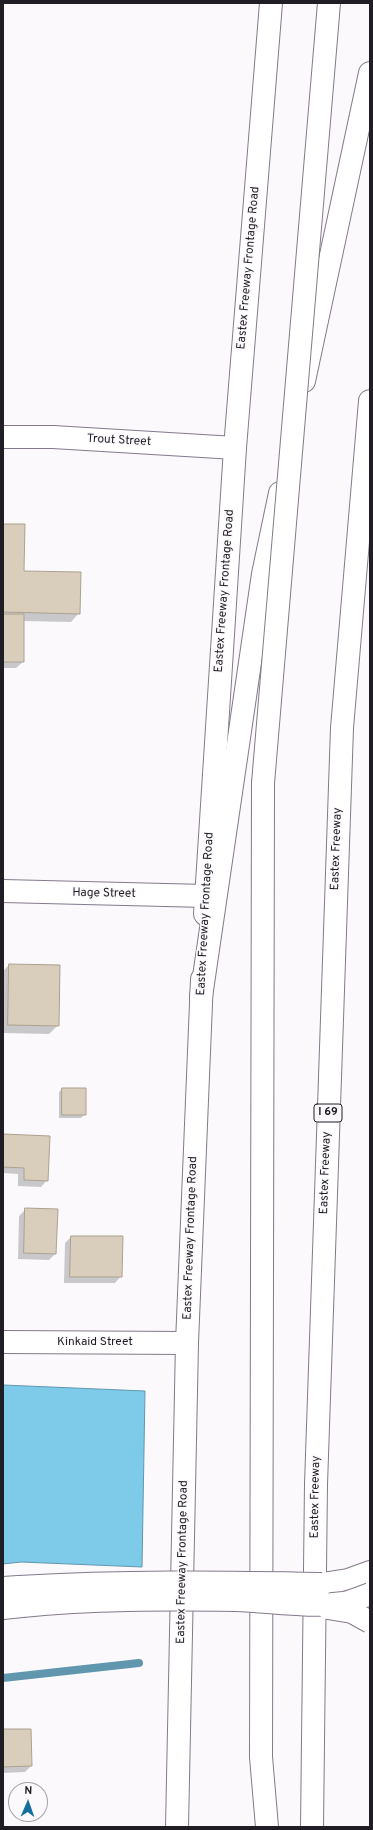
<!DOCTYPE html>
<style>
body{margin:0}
#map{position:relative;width:373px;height:1830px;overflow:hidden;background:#fbf9fc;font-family:Overpass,sans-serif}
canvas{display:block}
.frame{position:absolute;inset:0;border:4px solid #211d24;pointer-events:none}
.north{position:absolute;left:8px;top:1782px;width:40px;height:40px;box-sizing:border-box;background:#fbf9fc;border:1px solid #a4a1a6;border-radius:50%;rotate:2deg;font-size:11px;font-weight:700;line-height:16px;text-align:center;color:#211d24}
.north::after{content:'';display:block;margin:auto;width:14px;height:18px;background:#156f9e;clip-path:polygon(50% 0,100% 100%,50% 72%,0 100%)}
</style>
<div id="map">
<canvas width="373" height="1830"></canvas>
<div class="frame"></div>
<div class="north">N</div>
</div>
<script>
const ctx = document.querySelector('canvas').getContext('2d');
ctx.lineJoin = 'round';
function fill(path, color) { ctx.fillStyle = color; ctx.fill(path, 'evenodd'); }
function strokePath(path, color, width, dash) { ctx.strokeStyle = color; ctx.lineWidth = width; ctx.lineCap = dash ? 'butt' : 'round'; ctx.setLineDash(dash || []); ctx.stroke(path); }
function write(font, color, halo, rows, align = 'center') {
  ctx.font = font + ' Overpass,sans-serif'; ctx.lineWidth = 3; ctx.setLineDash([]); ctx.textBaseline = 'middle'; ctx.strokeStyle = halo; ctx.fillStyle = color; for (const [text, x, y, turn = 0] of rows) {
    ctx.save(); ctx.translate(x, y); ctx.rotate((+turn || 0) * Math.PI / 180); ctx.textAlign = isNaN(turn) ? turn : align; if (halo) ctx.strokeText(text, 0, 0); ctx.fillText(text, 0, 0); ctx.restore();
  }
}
const water = new Path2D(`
 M3,1385L145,1391L142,1567L21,1562L3,1564Z`);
fill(water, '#7dcbe9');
strokePath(water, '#6197ae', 1);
fill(new Path2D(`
 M3,525L23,572L79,613L71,622L23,621V662L16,668H3Z
 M9,965L58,1025L49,1034L3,1033V971Z
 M62,1089L85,1114L81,1118H59V1092Z
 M3,1135L47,1180L41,1187L18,1186V1174L3,1173Z
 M26,1209L55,1254L49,1260L18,1259L19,1216Z
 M71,1237H122L121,1276L115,1283H64L65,1243Z
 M3,1730L31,1766L25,1772L3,1773Z`), '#0003');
strokePath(new Path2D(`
 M3,1678L139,1663`), '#6197ae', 8);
const building = new Path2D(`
 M3,524H25L24,571L81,572L80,614L3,612Z
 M3,614H24V662H3Z
 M9,964L60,965L59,1026L8,1025Z
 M62,1088H86V1115H62Z
 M3,1134L50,1136L48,1181L24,1180V1168L3,1167Z
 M25,1208L58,1209L56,1254L24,1253Z
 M71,1236H123L122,1277H70Z
 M3,1729H31L32,1766L3,1767Z`);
fill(building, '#d9cdbb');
strokePath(building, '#aca18f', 1);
const minor = new Path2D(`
 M3,437H53L235,448
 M3,891L206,896
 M3,1342L187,1343`);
const major = new Path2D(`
 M205,914L235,448L271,3
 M177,1827L187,1343L202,979`);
const highway = new Path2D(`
 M304,381L370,73
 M263,783L261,1757L267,1827
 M201,997L263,574L280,493
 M322,1584L348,1580L370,1572
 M3,1588L19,1587
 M3,1608L22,1606
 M312,1827L316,1484L342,728L370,401`);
strokePath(minor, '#84798a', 24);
strokePath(major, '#84798a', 24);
strokePath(highway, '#84798a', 24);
strokePath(minor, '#fff', 22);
strokePath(major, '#fff', 22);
strokePath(highway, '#fff', 22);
const highwayBridge = new Path2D(`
 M263,783L329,3
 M19,1587C121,1581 221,1582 322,1584
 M22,1606C93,1599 164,1599 235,1600C271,1601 308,1608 344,1603C353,1601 362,1597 370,1594
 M328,1608L352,1612L370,1622`);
strokePath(highwayBridge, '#84798a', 24, []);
strokePath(highwayBridge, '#fff', 22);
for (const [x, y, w] of [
 [328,1113,28]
]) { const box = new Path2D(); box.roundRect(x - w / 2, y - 9, w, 18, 3); ctx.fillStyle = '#fbf9fc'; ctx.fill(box); strokePath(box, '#211d24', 1); }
write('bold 11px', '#211d24', null, [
 ["I 69",328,1113]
]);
write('12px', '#211d24', '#fbf9fc', [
 ["Eastex Freeway Frontage Road",249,268,-85],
 ["Trout Street",119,441,3],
 ["Eastex Freeway Frontage Road",225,591,-86],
 ["Eastex Freeway",337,849,-88],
 ["Hage Street",104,894,1],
 ["Eastex Freeway Frontage Road",206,914,-87],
 ["Eastex Freeway",326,1173,-88],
 ["Eastex Freeway Frontage Road",191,1238,-88],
 ["Kinkaid Street",95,1343],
 ["Eastex Freeway",316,1497,-89],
 ["Eastex Freeway Frontage Road",183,1562,-89]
]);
</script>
